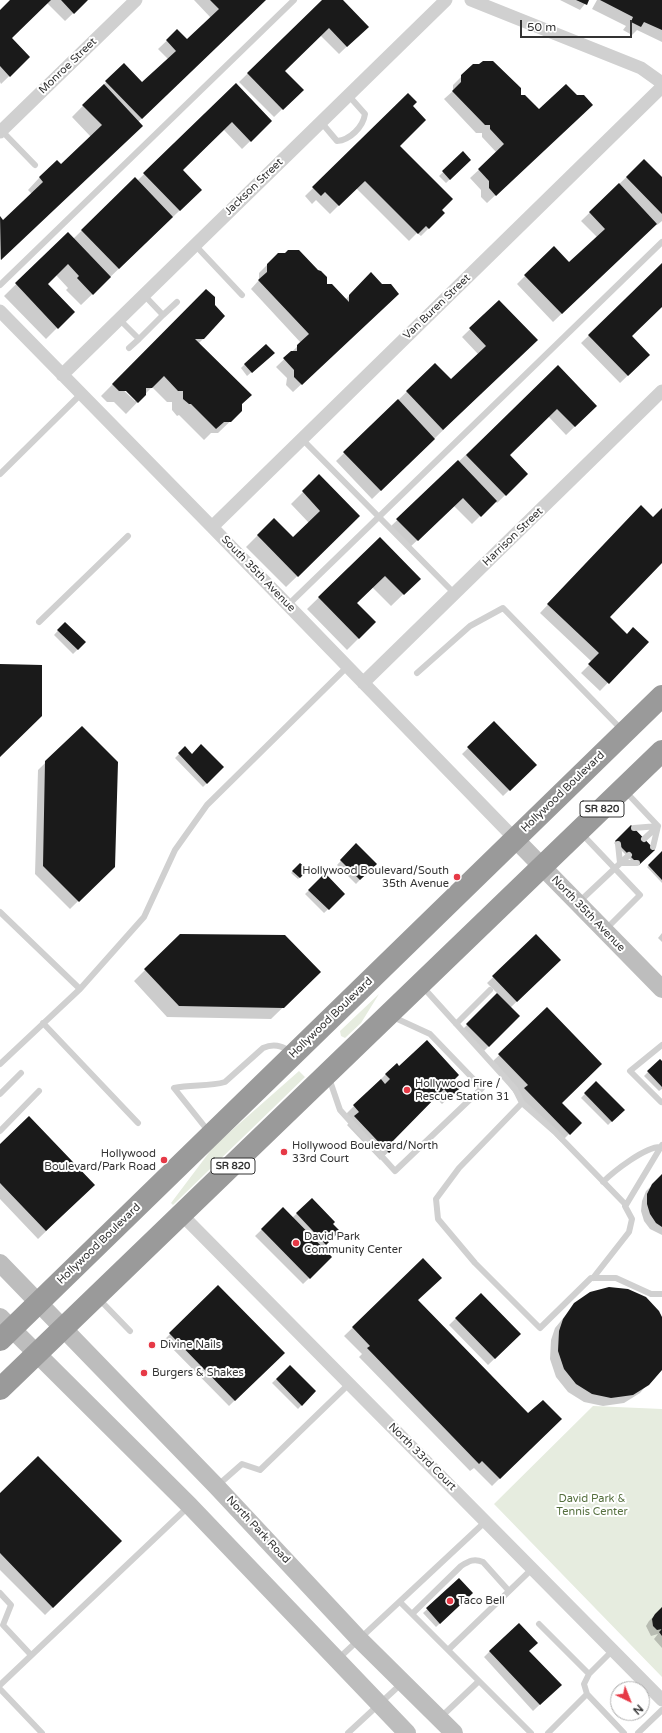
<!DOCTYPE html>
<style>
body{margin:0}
#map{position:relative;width:662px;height:1733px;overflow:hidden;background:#fff;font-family:"Varela Round",sans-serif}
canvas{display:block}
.north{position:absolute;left:610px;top:1681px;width:40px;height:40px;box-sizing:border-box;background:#fff;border:1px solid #adadad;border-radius:50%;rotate:137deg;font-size:11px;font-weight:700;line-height:16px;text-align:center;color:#333}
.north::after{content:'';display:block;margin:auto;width:14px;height:18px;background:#e63946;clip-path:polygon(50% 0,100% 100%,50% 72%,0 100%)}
.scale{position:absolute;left:520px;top:20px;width:112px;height:18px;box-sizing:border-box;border:2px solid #333;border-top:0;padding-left:5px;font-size:12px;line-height:14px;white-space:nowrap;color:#333;-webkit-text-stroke:3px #fff;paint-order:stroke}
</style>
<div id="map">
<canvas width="662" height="1733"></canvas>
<div class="north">N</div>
<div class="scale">50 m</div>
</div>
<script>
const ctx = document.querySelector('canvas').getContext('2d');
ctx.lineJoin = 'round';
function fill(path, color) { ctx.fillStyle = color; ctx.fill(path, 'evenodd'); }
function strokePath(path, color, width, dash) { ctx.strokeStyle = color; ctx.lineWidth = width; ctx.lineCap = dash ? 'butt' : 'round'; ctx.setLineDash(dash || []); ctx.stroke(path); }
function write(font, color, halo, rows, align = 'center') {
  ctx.font = font + ' "Varela Round",sans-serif'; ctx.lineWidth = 4; ctx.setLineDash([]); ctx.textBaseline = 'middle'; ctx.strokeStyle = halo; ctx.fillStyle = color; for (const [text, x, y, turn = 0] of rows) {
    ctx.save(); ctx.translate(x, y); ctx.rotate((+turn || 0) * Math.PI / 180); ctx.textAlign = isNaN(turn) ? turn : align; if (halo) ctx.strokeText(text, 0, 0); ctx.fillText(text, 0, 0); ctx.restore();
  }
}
fill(new Path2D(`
 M379,994L361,1023L345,1038L341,1036L340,1031Z
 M299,1071L305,1077L173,1205L171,1203L214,1146Z
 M593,1406L662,1409V1677L494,1504Z`), '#e6ecdf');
fill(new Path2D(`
 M11,0H87L65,21L47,3L11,38L29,57L1,84L0,82V11Z
 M194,0H265L138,122L130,137L0,260V218L3,221L32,194L28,190L39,178L57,161L61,165L91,137L72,117L124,64L142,84L168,59L158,49L177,31L187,41L211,18Z
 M323,0H342L367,27L339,54L320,35L284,71L302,90L274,117L239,82Z
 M560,0H588L580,10Z
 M597,0H662V42L637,30L632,35L623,30L626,26L592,9Z
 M462,76L520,96L539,111L584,113L487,203L481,197V190L470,178L497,153L482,137V133H476L444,99L453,91V85Z
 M236,85L271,121L242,149L224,130L181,171L201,190L81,305L66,290L68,288L56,275L47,284L62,323L46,339L4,296L68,233L73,239L135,179L137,181Z
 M408,94L411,106L399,146L444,213L421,236L417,233L409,241L356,188L330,214L316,200L312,204L305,196Z
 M463,153L470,160L446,183L439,176Z
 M644,160L662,178V221L657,225L656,224L553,322L517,284L525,276L569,264L597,237L581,221Z
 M267,265L326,285L345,300L371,274L390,302L293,392L286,385L287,378L276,367L301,343L251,289L259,280V273Z
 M662,265V306L631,336L649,355L620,383L581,343Z
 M206,290L204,338L199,343L241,404V411L218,433H211L204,440L179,415L177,416L172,410V402H167L152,387L126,414L114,402H107L101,396ZM123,386L136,400L135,401L121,388Z
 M499,301L528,348L372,499L336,461L435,364L450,381L478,354L462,337Z
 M269,357L247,376L241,368L245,364Z
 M558,367L596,406L566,435L548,416L508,455L527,474L497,503L495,501L472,524L454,506L409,548L389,528Z
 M319,476L359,516L286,587L246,547L274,519L293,539L309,523L291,504Z
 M662,509V562L609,617L627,635L647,642L600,691L581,673L592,662L540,613L633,515L653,519Z
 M380,538L419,579L391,606L372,587L356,603L375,622L347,650L307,609Z
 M65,623L85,642L73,654L54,635Z
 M494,723L535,765L503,796L462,754Z
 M82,727L114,866L70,909L35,874L38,770Z
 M185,748L192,755L223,767L203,787L175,758Z
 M631,827L654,850L637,866L614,843Z
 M356,845L375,864L356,884L337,865Z
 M662,853V883L647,867Z
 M300,864L307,870L298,879L291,873Z
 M325,875L344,894L324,913L305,894Z
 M662,933V942L658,938Z
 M536,936L560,960L510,1008L519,1016L483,1052L461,1031L498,994L487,983Z
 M145,970L308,983L271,1019L167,1017L134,981Z
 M547,1009L561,1103L580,1123L561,1142L517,1097L491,1063Z
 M660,1060L662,1062V1089L659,1091L644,1076Z
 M396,1064L399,1067L460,1087L442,1104L435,1097L390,1143L394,1147L380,1160L347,1125L352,1120L346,1114Z
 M596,1082L623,1110L608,1125L581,1098Z
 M0,1145L94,1185L38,1239L0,1199Z
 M662,1176V1235L650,1229L644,1221L641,1211L642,1201L646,1191Z
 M312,1199L339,1231L321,1248L331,1257L303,1284L255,1236L283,1209L292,1218Z
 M423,1260L417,1300L528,1415L560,1419L492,1486L474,1468L470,1471L359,1357L362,1354L344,1336Z
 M218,1287L283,1353L229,1406L164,1340Z
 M481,1294L520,1334L488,1365L449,1325Z
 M575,1304L662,1320V1366L640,1393L624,1403L603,1406L584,1402L568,1392L556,1377L550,1359L551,1340L555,1328Z
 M290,1366L315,1391L298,1409L272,1383Z
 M0,1494L120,1541L45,1615L0,1570Z
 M459,1580L472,1593L436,1627L423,1613Z
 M662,1608V1648L654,1639L658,1634L651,1636L646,1626L649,1621Z
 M490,1651H528L554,1691L533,1711L484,1657Z`), '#0003');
fill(new Path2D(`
 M10,0H51L12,38L30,57L10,77L0,66V10Z
 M61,0H88L74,14Z
 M210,0H266L142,119L105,81L124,63L142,82L176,51L166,40L177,29L187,39L219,9Z
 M322,0H343L369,27L347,47L329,28L285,71L304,90L283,110L247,73Z
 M576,0H589L587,5Z
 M600,0H662V30L644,22L641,27L631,22L633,17Z
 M483,61H493L521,88V95H525L539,109L566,84L577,95H584L593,105L496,196L489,188V181L478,169L504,144L490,129V125H485L452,91L461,82V75L473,64H479Z
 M236,83L272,121L251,142L232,122L183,170L202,190L180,211L143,173Z
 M104,84L143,126L1,260L0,216L3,220L43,182L39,177L57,160L61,164L102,125L82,105Z
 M408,93L417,102L413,106L426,120L400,146L453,199L442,210L445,213L429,229L426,226L418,234L365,181L339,206L325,192L321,196L312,187Z
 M463,151L471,160L450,180L442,171Z
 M644,159L662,177V214L626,177Z
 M135,177L173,217L119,269L81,230Z
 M619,183L657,224L562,314L524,275L554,246L569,262L605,229L589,212Z
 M68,232L111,277L93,295L77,278L79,276L68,264L48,284L75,312L58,329L15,283Z
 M288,250H299L318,270L321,271L327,277V284H332L349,302V295L371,272L382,284H391L399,294L302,385L294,377V370L283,358L291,351H297V345L309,334L258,280L267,272V264L278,253H285Z
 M662,263V307L632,336L650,355L628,376L588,335Z
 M206,289L215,297V305L225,316L204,339H195L252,395L242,404V411L231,422H224L216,429L191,404H189L183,399V391H178L164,376L152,388H146V395L138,403L126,391H119L112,384Z
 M499,300L538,340L443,430L406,391L435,363L451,379L486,346L469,328Z
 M266,344L275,353L252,373L244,364Z
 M558,365L597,406L575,427L557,409L510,455L528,474L506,496L466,455Z
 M398,399L435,439L381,491L343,452Z
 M458,460L497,501L481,517L463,498L418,541L396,519Z
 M319,474L360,516L298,577L257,535L274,518L293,537L320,511L302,491Z
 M641,505L653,517L662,508V563L610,617L627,634L633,627L649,642L609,684L588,664L599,653L547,604Z
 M380,537L421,579L404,595L385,576L357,603L376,622L359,639L318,597Z
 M65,622L86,642L78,650L57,630Z
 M0,664L42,665V716L0,757Z
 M494,721L537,765L510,791L467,747Z
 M82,726L118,762L115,867L79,902L43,866L45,761Z
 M201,744L224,767L207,784L178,753L185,746L192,754Z
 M631,825L655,850L639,865L615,841Z
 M356,843L377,864L360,880L340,860Z
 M662,851V880L648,865Z
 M300,863L308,870L300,878L292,871Z
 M325,873L345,894L329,910L308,890Z
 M180,934L285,935L321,972L284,1008L179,1006L144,969Z
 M536,934L561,960L517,1002L492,976Z
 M497,993L520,1016L489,1047L466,1024Z
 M547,1007L602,1064L562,1103L582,1123L570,1135L524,1088L528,1085L498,1054Z
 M427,1040L459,1075L454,1080L461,1087L451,1097L444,1089L391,1143L396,1147L389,1153L354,1116L359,1112L353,1105L381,1079L385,1084L390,1079L385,1074L397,1063L399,1066Z
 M660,1059L662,1061V1087L647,1071Z
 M596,1081L625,1110L612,1122L584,1093Z
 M29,1116L95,1185L46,1231L0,1183V1144Z
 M662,1174V1227L656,1223L650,1214L647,1204V1194L652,1184Z
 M312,1198L335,1222L333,1224L340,1231L326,1245L296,1213Z
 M283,1207L332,1257L310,1279L261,1229Z
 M423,1258L442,1278L418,1300L528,1413L543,1400L562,1419L500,1479L482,1461L479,1464L367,1348L370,1346L352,1327Z
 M218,1285L285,1353L235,1401L169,1333Z
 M609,1287L628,1289L646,1297L659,1311L662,1317V1370L649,1385L633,1395L611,1398L592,1394L576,1384L564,1369L558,1351L559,1331L563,1319L574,1303L590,1292Z
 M481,1293L521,1334L495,1359L455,1318Z
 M290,1365L316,1391L302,1406L276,1379Z
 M38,1456L122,1541L53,1608L0,1553V1493Z
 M459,1578L473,1593L440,1624L426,1608Z
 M662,1607V1636L659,1632L662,1629L657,1630L653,1626L652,1619L655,1614Z
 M519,1623L538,1643L529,1651L562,1685L540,1705L489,1651Z`), '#1a1a1a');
strokePath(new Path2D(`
 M321,122L337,141C350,140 363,127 365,114L349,96
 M2,131L35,165
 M195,245L242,295
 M0,285L294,0
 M163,315L177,302
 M119,319L139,339L163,315L144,295
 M129,348L139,339
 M302,439L455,594
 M0,474L81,394
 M288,605L662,242
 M39,622L128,536
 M417,673L470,626L503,608L622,730
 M626,792L658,826L644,839
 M634,828L658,826L653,847
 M582,834L640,895L606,929
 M618,844L620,863H637
 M579,902L629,855
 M0,912L80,989
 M422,986L515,1089L522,1103L459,1168L436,1199L438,1219L475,1263L540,1328L591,1278H616L651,1294H662
 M43,1023L138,1123
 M456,1024L490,990
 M0,1064L80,989L144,917L175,850L207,805L347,667
 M329,1078L340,1110L395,1171L482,1088L430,1034L393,1017
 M0,1094L21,1073
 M661,1102L630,1071L662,1045
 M522,1103L555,1132L626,1205L625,1206L632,1219L629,1232L593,1278
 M0,1131L39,1091
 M209,1132L174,1088C191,1084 209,1087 225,1082L263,1048C274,1043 281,1046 290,1051
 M603,1182C614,1171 645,1147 660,1147
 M626,1205L662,1145
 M98,1298L130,1331
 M217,1486L242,1464L260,1470L350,1383
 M0,1593L11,1605L3,1625L31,1655
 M400,1602L531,1733
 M412,1614L461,1566C469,1561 474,1558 483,1562L509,1591
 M539,1624L589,1674
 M448,1650L533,1568
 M613,1650L589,1674L584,1684L587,1694L624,1733
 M338,1659L486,1521
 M0,1685L188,1507
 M0,1689L42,1733
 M441,1717L479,1681
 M348,1733L401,1684
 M548,1733L587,1694
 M638,1733L662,1710`), '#d0d0d0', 6);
strokePath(new Path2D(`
 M471,0L641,68L662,83
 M0,132L136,0
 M0,311L212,527L515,839
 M62,375L446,0
 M212,527L662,87
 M363,683L662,391
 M182,1215L662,1700`), '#d0d0d0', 13);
strokePath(new Path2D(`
 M515,839L662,989
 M0,1263L217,1487L359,1639L454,1733
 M0,1317L190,1506L407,1733`), '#bdbdbd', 18);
strokePath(new Path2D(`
 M0,1340L662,696
 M0,1389L662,751`), '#9a9a9a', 22);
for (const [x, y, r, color] of [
 [457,877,4,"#e63946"],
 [407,1090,4,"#e63946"],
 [284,1152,4,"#e63946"],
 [164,1160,4,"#e63946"],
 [296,1243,4,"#e63946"],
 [152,1345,4,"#e63946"],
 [144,1373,4,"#e63946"],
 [450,1601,4,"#e63946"]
]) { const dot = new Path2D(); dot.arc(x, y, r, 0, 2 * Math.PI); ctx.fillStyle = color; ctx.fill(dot); strokePath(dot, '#fff', 1.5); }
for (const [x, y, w] of [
 [602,809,44],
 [233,1166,44]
]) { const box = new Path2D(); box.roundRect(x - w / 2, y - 8, w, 16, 3); ctx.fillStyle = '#fff'; ctx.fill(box); strokePath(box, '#333', 1); }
write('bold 10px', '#333', null, [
 ["SR 820",602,809],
 ["SR 820",233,1166]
]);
write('11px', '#333', '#fff', [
 ["Monroe Street",68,66,-44],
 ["Jackson Street",254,187,-44],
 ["Van Buren Street",437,307,-44],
 ["Harrison Street",513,537,-44],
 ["South 35th Avenue",258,574,46],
 ["Hollywood Boulevard",563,792,-44],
 ["North 35th Avenue",588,914,46],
 ["Hollywood Boulevard",331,1018,-44],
 ["Hollywood Boulevard",99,1244,-44],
 ["North 33rd Court",422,1457,45],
 ["North Park Road",258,1530,47]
]);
write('11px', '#333', '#fff', [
 ["Hollywood Boulevard/South",449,871,"right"],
 ["35th Avenue",449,884,"right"],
 ["Hollywood Fire /",415,1084],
 ["Rescue Station 31",415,1097],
 ["Hollywood Boulevard/North",292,1146],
 ["33rd Court",292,1159],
 ["Hollywood",156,1154,"right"],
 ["Boulevard/Park Road",156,1167,"right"],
 ["David Park",304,1237],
 ["Community Center",304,1250],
 ["Divine Nails",160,1345],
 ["Burgers & Shakes",152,1373],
 ["Taco Bell",458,1601]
], 'left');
write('11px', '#56703f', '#fff', [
 ["David Park &",592,1499],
 ["Tennis Center",592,1512]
]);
</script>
